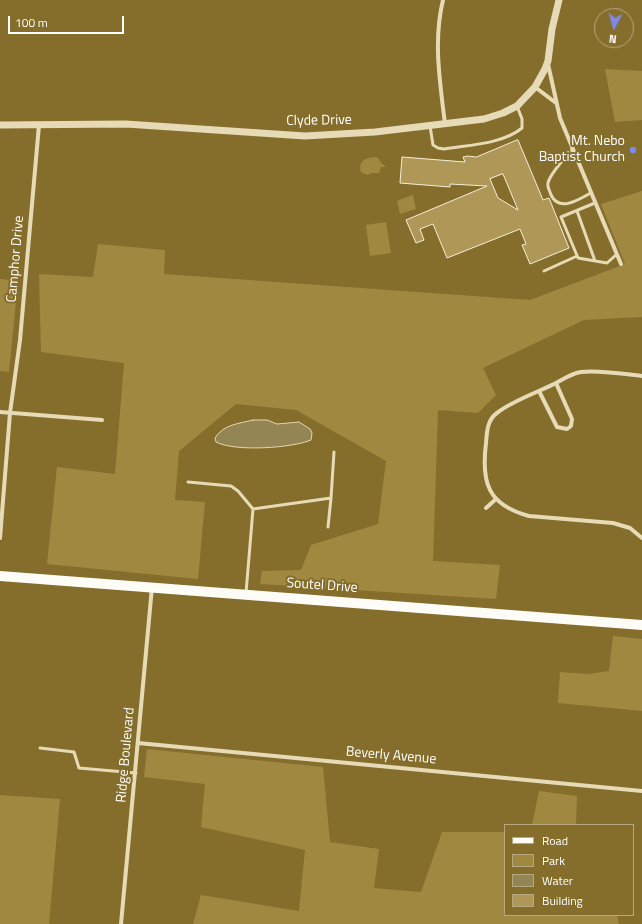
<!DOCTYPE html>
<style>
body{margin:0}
#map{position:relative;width:642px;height:924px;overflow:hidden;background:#856e2b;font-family:"Titillium Web",sans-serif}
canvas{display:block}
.legend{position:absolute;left:504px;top:824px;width:130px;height:92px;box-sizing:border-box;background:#856e2b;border:1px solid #b6a880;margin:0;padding:5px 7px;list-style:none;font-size:12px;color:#fff}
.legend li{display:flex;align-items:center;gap:8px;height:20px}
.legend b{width:20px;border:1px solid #b6a880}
.north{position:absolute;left:594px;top:8px;width:40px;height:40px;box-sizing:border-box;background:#856e2b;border:1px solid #b6a880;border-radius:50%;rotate:186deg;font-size:11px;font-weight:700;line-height:16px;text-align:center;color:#fff}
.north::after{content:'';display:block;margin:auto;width:14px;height:18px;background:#7e89ed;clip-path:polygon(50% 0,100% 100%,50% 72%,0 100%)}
.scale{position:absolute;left:8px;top:16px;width:116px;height:18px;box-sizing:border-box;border:2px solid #fff;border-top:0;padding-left:5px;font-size:12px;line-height:14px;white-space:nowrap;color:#fff;-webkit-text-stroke:3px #856e2b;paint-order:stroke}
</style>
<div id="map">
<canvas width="642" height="924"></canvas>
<ul class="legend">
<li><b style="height:5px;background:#fefcf7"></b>Road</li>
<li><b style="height:11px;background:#a18840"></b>Park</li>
<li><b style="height:11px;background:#948555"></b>Water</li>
<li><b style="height:11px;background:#ae9757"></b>Building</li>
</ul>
<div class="north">N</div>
<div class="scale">100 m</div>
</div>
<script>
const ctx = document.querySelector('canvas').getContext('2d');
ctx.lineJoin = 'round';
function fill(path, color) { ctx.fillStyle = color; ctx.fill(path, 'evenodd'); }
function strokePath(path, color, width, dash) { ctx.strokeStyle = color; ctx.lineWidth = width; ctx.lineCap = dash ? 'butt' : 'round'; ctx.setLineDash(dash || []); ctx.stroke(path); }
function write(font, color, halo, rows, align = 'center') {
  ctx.font = font + ' "Titillium Web",sans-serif'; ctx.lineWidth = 4; ctx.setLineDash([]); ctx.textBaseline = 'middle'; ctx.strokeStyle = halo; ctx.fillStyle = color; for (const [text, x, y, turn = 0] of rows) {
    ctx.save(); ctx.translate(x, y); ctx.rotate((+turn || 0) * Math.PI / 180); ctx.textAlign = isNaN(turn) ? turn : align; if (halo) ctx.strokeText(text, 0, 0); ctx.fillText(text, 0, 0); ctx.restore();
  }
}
fill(new Path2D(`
 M642,58V120L615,122L605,69L642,71Z
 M375,157L378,158L382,164L385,165L384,167H381L379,173H372L367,175L361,172C358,161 365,158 375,157Z
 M642,191V317L584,320L483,368L496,395L478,413L438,410L433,561L500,565L496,599L260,584L262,571L301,570L311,545L378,524L386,461L296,410L236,404L179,451L175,500L205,502L198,579L47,564L57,467L115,474L124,363L41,352L39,274L93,277L98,244L165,250L164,274L530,300L625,264L601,204Z
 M412,195H413L416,209L400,214L397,201Z
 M386,222L391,253L370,256L366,225Z
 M0,279L18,281L9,372L0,371Z
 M613,636L642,639V711L558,703L560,672L588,674L609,671Z
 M147,749L323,767L330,842L379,849L374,888L421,892L442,832H505V915H617L619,924H193L201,895L299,911L305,850L201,827L205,784L144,777Z
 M539,791L577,796L576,825H532Z
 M0,795L60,799L49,924H0Z`), '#a18840');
const water = new Path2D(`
 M253,420H267L277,424L299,422L310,429L312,433L311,440C292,448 235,452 216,442L215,438C224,424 238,424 253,420Z`);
fill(water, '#948555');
strokePath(water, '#e7d6ab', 1);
const building = new Path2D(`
 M518,140L543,200L549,198L569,248L530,264L522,245L526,244L520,229L447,258L433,224L420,229L424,240L416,243L406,220L487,186L450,184V187L400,183L402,157L465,162L463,157L468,156L476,157ZM503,174L518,210L498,198L490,179Z`);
fill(building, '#ae9757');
strokePath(building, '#f6eed9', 1);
strokePath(new Path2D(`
 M430,126L433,145L438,148L444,149C468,145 503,144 522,128V119L517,106
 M573,148C567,156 550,173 548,183C547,187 550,191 551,195C560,213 579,199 591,193
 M595,203L561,217L578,258L607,263L617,254
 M577,211L595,261
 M544,271L577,256
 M188,482L231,486L238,491L253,509
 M328,527L331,498
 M246,593L253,509L331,498L334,452
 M40,748L74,752L79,768L136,773`), '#e7dab6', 3);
strokePath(new Path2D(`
 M443,0C433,41 440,82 445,124
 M548,64L560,118L621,264
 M535,87L556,103
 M642,376C625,374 598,370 581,372C572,373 562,380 554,384C538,392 510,402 497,413C487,420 487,432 486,443C481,483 488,505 529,516L613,523L630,528L642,538
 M539,391L557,427L567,429L571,426L572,419L556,383
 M0,412L102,420
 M486,508L496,499
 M0,538L10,413L20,340L39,125
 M138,743L642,791
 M121,924L152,587`), '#e7dab6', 4);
strokePath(new Path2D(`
 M0,125L126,124L305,136L375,132L484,119L503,113L517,106L535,87L545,69L548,61L552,29L559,0`), '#e7dab6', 7);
strokePath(new Path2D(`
 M0,576L642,625`), '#fefcf7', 10);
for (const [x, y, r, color] of [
 [633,150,4,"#7e89ed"]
]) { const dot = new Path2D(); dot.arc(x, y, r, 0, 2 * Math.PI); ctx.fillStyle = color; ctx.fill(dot); strokePath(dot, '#856e2b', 1.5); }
write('14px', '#fff', '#856e2b', [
 ["Clyde Drive",319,121,-1],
 ["Camphor Drive",16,259,-85],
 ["Soutel Drive",322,586,4],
 ["Ridge Boulevard",126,755,-85],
 ["Beverly Avenue",391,756,5]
]);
write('14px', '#fff', '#856e2b', [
 ["Mt. Nebo",625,142],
 ["Baptist Church",625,158]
], 'right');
</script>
